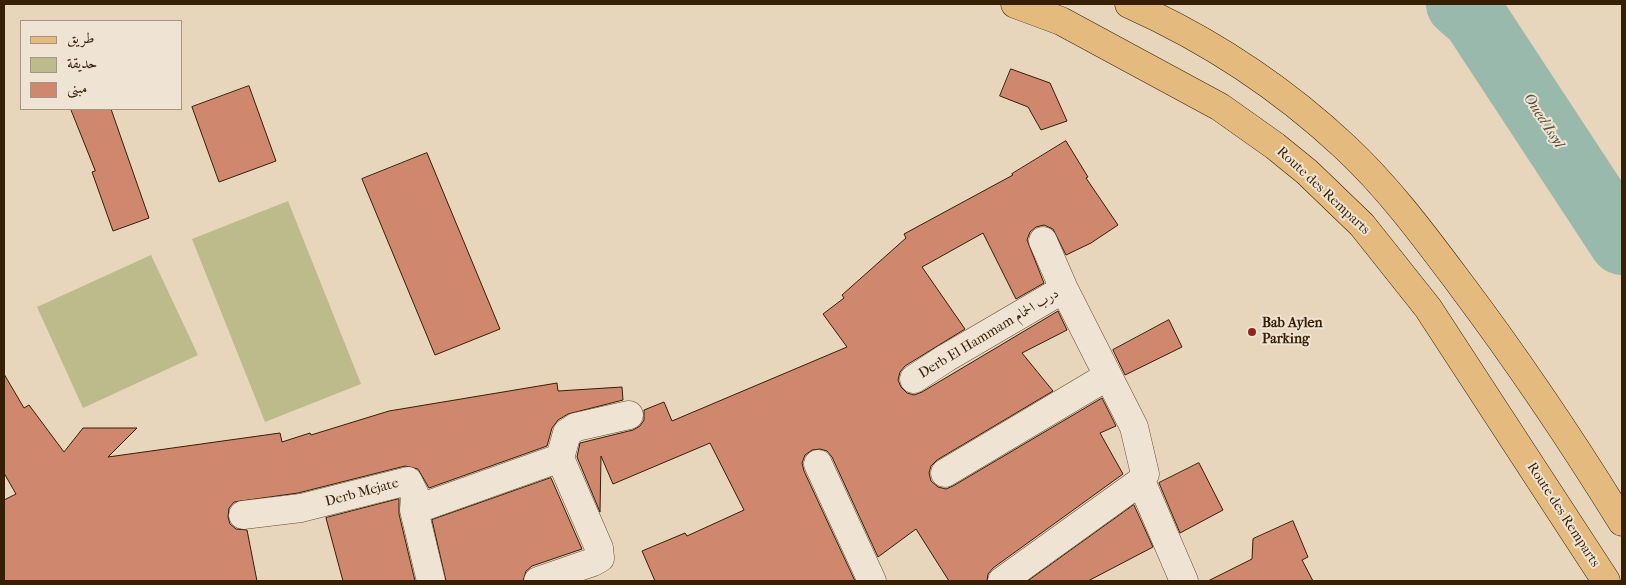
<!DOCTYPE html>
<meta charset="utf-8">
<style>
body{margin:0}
#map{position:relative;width:1626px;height:585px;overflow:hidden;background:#e7d5bc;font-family:"IM FELL French Canon",Amiri,serif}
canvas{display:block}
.frame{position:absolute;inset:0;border:5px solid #361f05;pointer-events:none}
.legend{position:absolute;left:20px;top:20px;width:162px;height:90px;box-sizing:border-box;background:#efe4d3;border:1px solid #a59581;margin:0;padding:6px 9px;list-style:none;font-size:15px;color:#361f05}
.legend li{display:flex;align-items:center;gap:10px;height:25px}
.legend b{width:25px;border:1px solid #a59581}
</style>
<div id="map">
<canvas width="1626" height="585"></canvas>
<div class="frame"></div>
<ul class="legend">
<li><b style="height:6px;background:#e4ba7e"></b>طريق</li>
<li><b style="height:14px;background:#bdbb8b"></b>حديقة</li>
<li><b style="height:14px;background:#cf876e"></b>مبنى</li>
</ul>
</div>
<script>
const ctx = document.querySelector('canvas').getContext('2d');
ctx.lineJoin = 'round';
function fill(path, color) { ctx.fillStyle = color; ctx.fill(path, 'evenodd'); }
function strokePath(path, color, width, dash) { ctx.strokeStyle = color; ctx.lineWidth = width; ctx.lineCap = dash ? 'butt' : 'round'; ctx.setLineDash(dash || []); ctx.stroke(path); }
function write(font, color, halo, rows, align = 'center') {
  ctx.font = font + ' "IM FELL French Canon",Amiri,serif'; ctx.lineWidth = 4; ctx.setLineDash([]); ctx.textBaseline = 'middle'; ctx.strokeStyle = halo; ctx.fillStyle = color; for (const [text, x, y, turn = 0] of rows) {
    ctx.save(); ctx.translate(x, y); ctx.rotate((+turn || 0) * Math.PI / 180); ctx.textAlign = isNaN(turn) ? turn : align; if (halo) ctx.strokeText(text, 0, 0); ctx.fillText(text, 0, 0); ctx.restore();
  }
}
fill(new Path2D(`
 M288,201L361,384L265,422L192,239Z
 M151,255L198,355L83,408L37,307Z`), '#bdbb8b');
strokePath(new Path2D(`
 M1459,4L1475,18L1622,242`), '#98b9ab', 66);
const building = new Path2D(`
 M1011,69L1050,83L1067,121L1041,130L1028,107L1000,96Z
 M249,86L276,161L219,182L192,107Z
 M71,109H111L149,218L113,231L92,172L95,171Z
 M1066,141L1088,177L1086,178L1118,225L1091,243L1066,255L1053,229L1044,225L1036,227L1030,232L1027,240L1044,283L1016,299L983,233L922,267L965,329L905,366L900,372L898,380L901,387L907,393L914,395L922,392L1058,311L1067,330L1022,353L1053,391L937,460L931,466L929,473L931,481L938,487L946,489L953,486L1102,398L1116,426L1100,433L1123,474L993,568L988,574L987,581H949L916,529L878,557L832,457L827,451L820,449L812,450L805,455L802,463L804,471L855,581H655L642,551L685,533L687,536L744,510L710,443L613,484L601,456L600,512L577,457L580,443L633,430L640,426L644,420V410L664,402L672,421L847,347L823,314L844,298L842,295L906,238L904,234L1013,175L1012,174Z
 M427,153L500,329L435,355L362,179Z
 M1169,320L1182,347L1125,375L1113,350Z
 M4,374L24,408L29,405L64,452L83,428H137L108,457L280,433L282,442L310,433L311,435L389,411L557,383L558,391L622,387L623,400L568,414L558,420L552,428L547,446L429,488L418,469L405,466L298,493L234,502L229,508L228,517L230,524L236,529L247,530L257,581H4V500L16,494L4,473Z
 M1199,463L1223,510L1180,533L1159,483Z
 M551,478L582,549L532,566L526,571L523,581H446L432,520Z
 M399,499V514L415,581H343L326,518Z
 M1134,505L1153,547L1088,581H1028Z
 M1293,521L1308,557L1302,560L1313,581H1208L1252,559L1253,539Z`);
fill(building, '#cf876e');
strokePath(building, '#361f05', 1);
const minor = new Path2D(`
 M1043,241L1064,289L1134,427L1145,474L1141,481L1184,581
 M914,379L946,358L1064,289
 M818,464L872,581
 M945,473L1108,376
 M414,510L560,458L567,433L576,427L629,415
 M243,515L301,508L408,481L415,495L414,510L431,581
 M538,581L593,562L600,558L599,548L560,458
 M1002,581L1141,481`);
const major = new Path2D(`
 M1015,4L1061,21L1220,107L1275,146L1307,172L1362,225L1428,308L1606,581
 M1129,4C1207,39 1282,88 1345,147C1389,188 1425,237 1461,285C1518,361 1572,441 1622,522`);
strokePath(minor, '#624c33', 29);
strokePath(major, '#361f05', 29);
strokePath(minor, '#efe4d3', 28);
strokePath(major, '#e4ba7e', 28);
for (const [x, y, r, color] of [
 [1252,332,5,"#8f2418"]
]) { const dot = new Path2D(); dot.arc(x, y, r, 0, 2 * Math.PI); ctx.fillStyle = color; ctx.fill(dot); strokePath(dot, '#efe4d3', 2); }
write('14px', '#361f05', '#efe4d3', [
 ["Route des Remparts",1323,191,43],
 ["Derb El Hammam درب الحمام",989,334,-31],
 ["Derb Mejate",362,493,-15],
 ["Route des Remparts",1563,515,57]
]);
write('bold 14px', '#361f05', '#efe4d3', [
 ["Bab Aylen",1262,324],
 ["Parking",1262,340]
], 'left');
write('italic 15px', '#534d37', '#efe4d3', [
 ["Oued Issyl",1543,121,57]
]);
</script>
